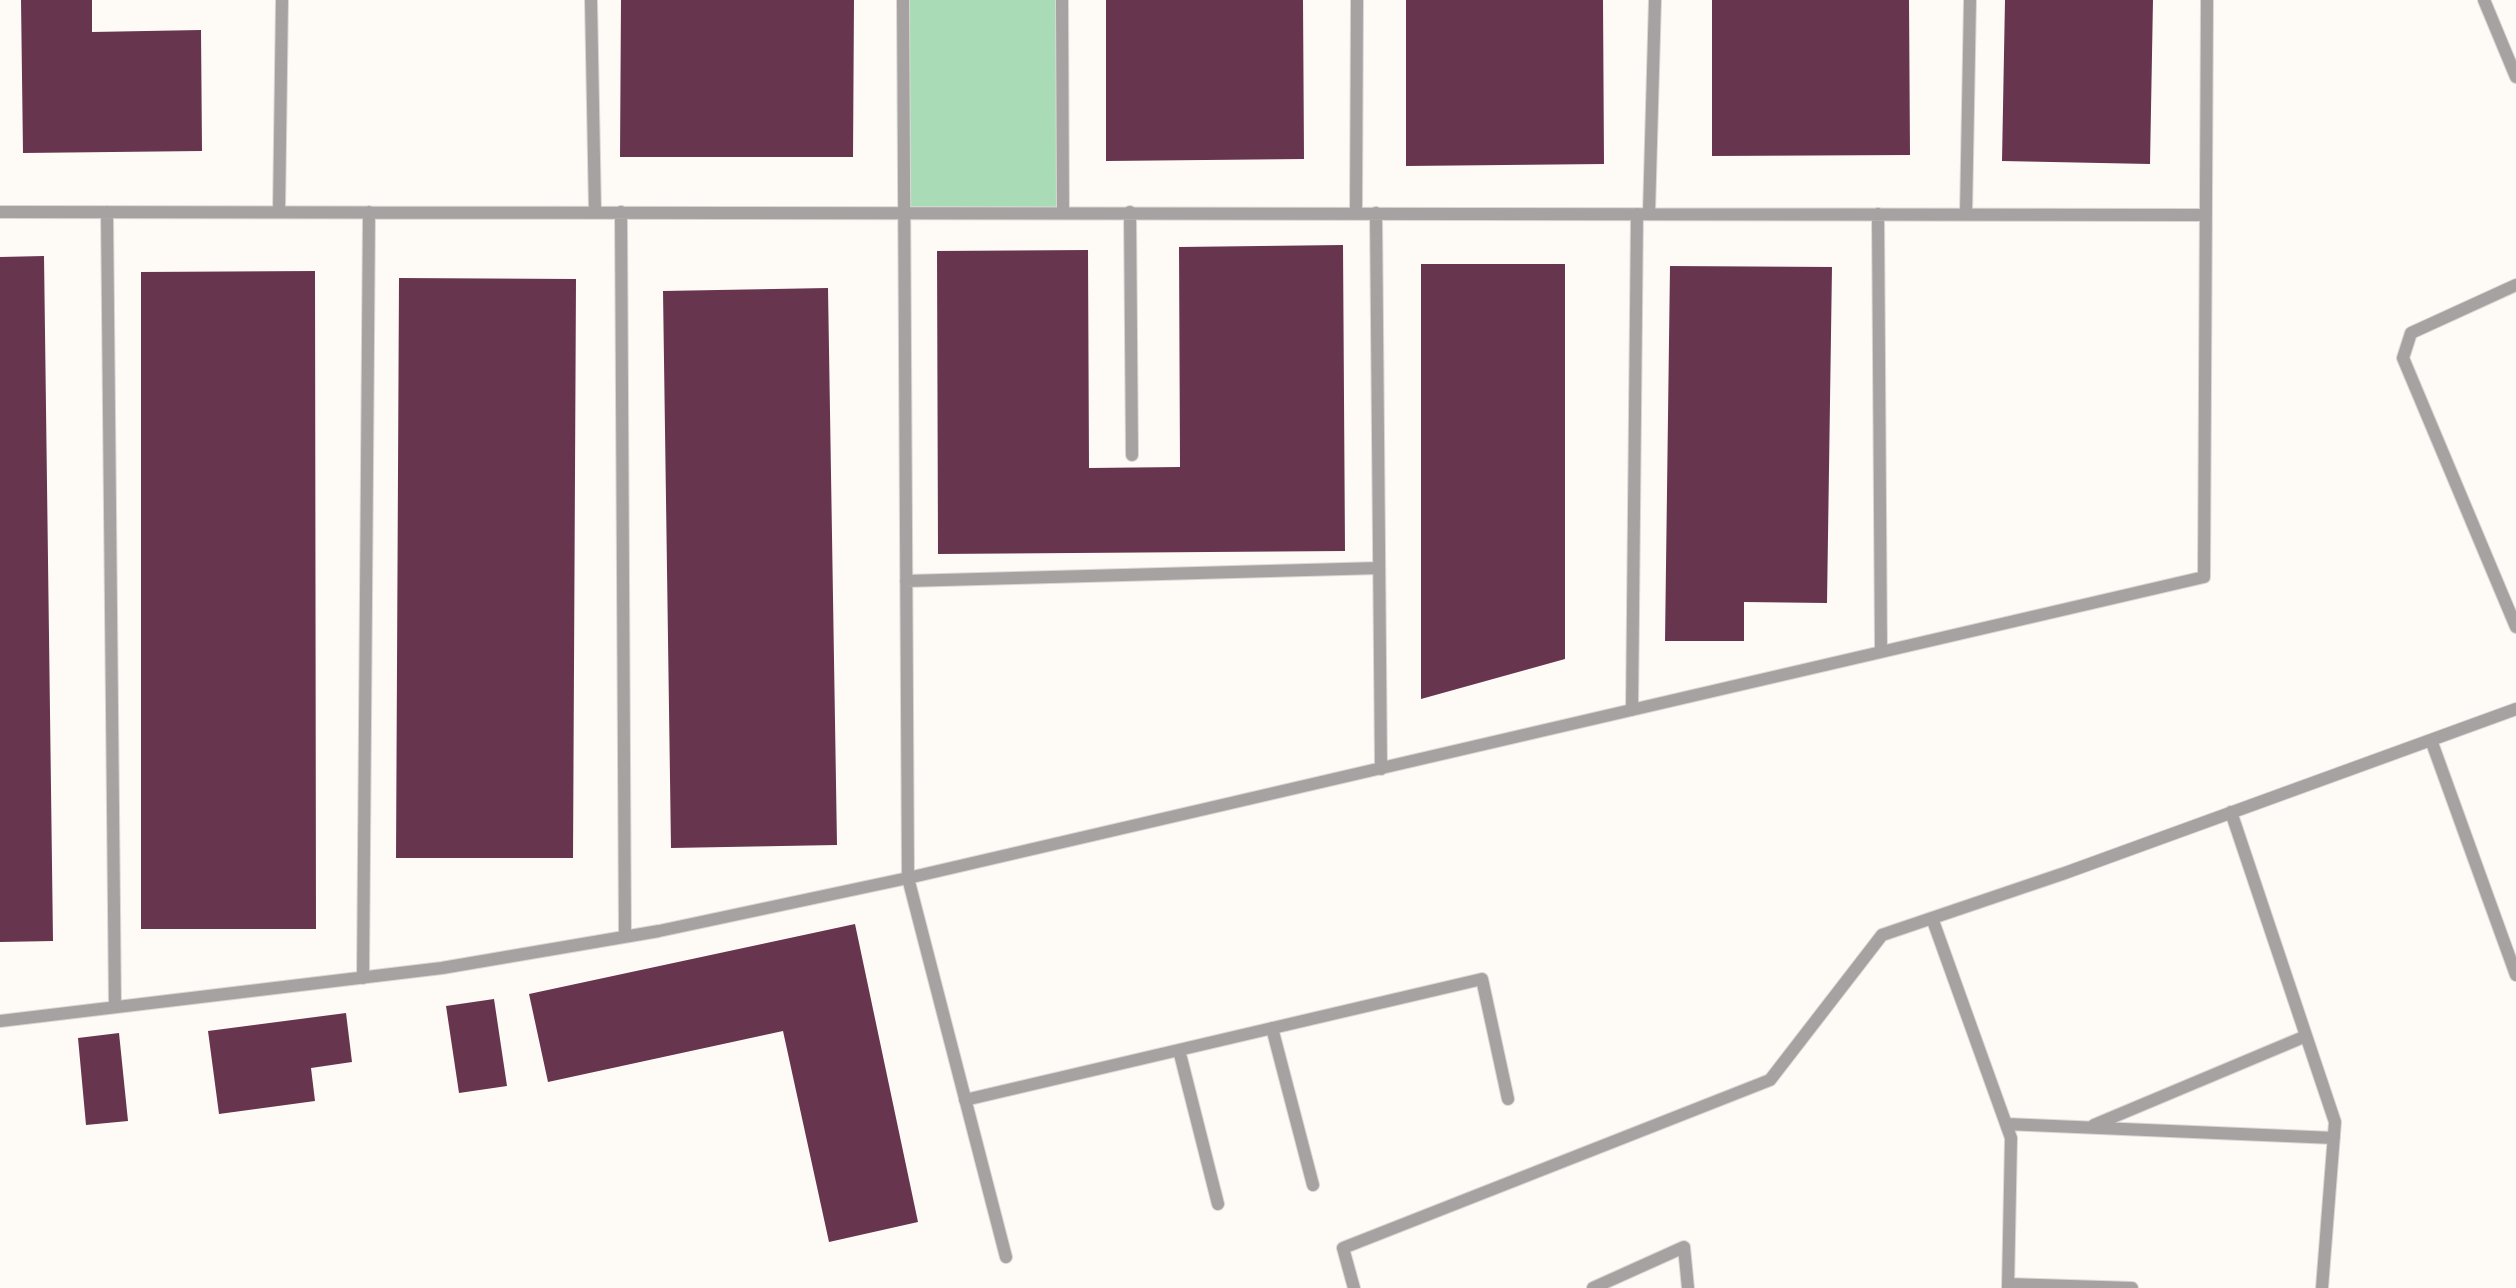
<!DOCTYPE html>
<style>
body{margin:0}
canvas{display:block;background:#fefaf6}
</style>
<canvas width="2516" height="1288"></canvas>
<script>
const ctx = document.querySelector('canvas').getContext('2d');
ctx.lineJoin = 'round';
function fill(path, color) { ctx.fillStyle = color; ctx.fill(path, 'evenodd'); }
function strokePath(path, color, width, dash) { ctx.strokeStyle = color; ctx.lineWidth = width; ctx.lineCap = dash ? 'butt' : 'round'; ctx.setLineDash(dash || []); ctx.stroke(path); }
fill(new Path2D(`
 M903,0H1062L1063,212H903Z`), '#a9dcb6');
fill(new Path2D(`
 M21,0H92V32L201,30L202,151L23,153Z
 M621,0H854L853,157H620Z
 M1106,0H1303L1304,159L1106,161Z
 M1406,0H1603L1604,164L1406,166Z
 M1712,0H1909L1910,155L1712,156Z
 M2005,0H2153L2150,164L2002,161Z
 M1343,245L1345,551L938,554L937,251L1088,250L1089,468L1180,467L1179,247Z
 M44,256L53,941L0,942V257Z
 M1421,264H1565V659L1421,699Z
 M1670,266L1832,267L1827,603L1744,602V641H1665Z
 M315,271L316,929H141V272Z
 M399,278L576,279L573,858H396Z
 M828,288L837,845L671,848L663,291Z
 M855,924L918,1222L829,1242L783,1031L548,1082L529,994Z
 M494,999L507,1086L459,1093L446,1006Z
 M346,1013L352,1062L311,1068L315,1101L219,1114L208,1031Z
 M119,1033L128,1121L86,1125L78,1038Z`), '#68354e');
const street = new Path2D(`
 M591,0L595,211
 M903,0L908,878L1006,1257
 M1062,0L1063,212
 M2484,0L2516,77
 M0,212L2206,215
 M107,212L115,1007
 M279,212L282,0
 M621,212L625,937
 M1130,212L1132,455
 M1356,212L1357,0
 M1376,213L1381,769
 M1649,213L1655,0
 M1878,214L1881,652
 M1966,214L1970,0
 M2516,285L2411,333L2403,358L2516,627
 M906,581L1379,568
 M1632,710L1637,214
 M2431,740L2516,975
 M2231,812L2335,1122L2322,1288
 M1932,918L2011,1138L2008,1288
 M363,978L369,212
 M0,1021L442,968L659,931L908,878L2204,577L2207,0
 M1272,1028L1313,1185
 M1179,1050L1218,1204
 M965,1100L1482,979L1508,1099
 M2006,1124L2334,1138
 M2094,1125L2306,1036
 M2008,1284L2132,1288
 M1354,1288L1343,1248L1770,1080L1882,935L2065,873L2516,709
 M1593,1288L1684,1247L1688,1288`);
strokePath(street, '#dbd7d4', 14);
strokePath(street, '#a6a2a2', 12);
</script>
